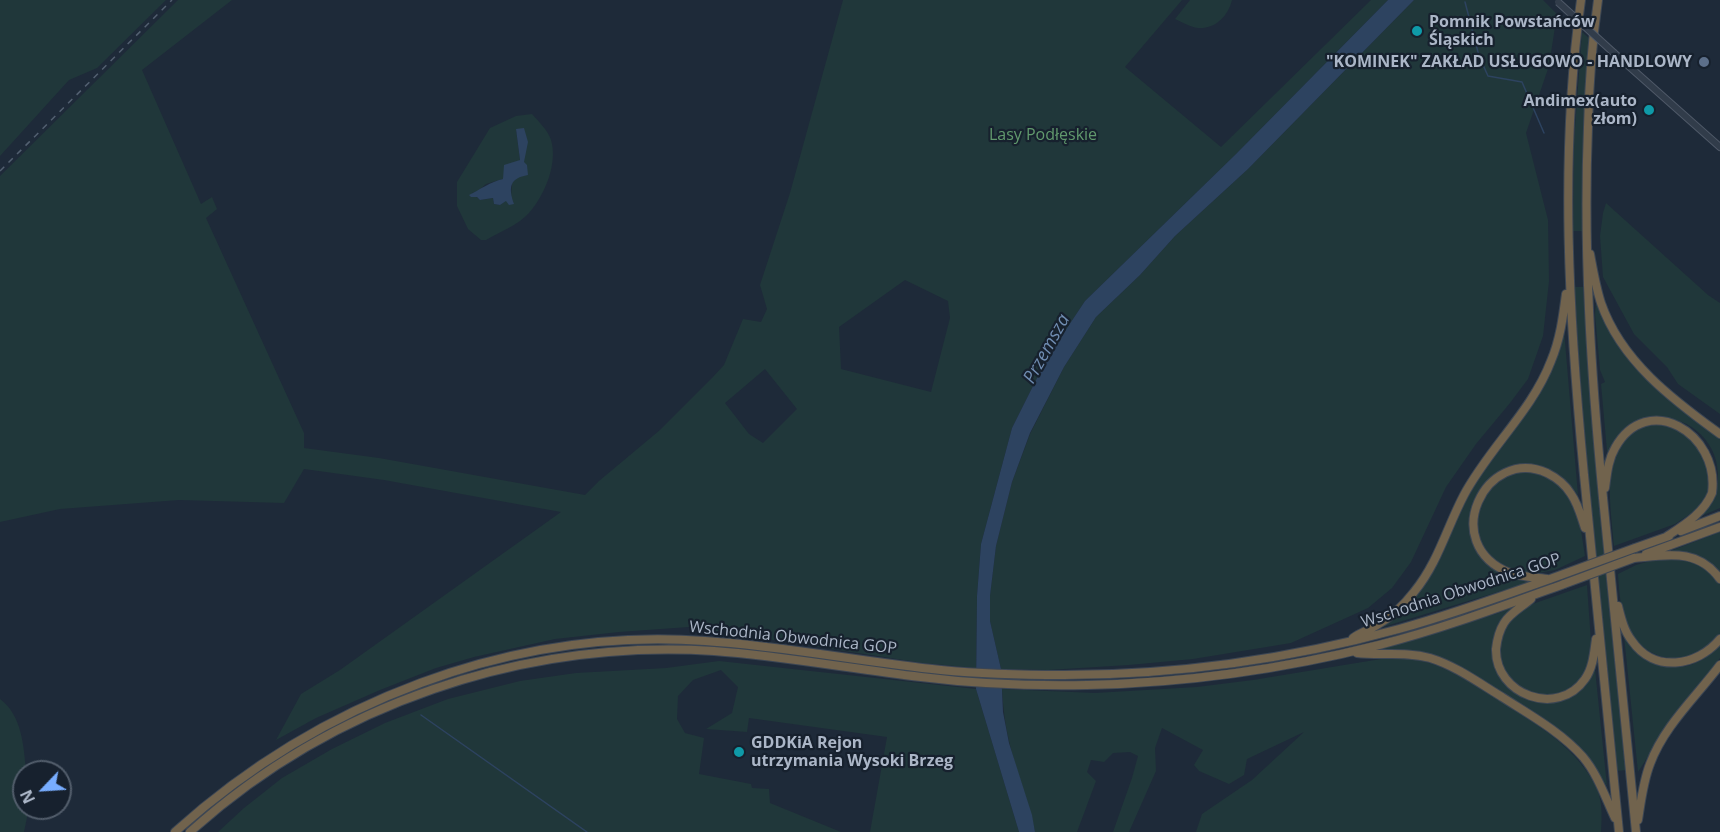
<!DOCTYPE html>
<meta charset="utf-8">
<style>
body{margin:0}
#map{position:relative;width:1720px;height:832px;overflow:hidden;background:#1e2a39;font-family:"Open Sans",sans-serif}
canvas{display:block}
.north{position:absolute;left:12px;top:760px;width:60px;height:60px;box-sizing:border-box;background:#17212e;border:2px solid #525d6b;border-radius:50%;rotate:245deg;font-size:16px;font-weight:700;line-height:24px;text-align:center;color:#abb6c7}
.north::after{content:'';display:block;margin:auto;width:21px;height:27px;background:#78adff;clip-path:polygon(50% 0,100% 100%,50% 72%,0 100%)}
</style>
<div id="map">
<canvas width="1720" height="832"></canvas>
<div class="north">N</div>
</div>
<script>
const ctx = document.querySelector('canvas').getContext('2d');
ctx.lineJoin = 'round';
function fill(path, color) { ctx.fillStyle = color; ctx.fill(path, 'evenodd'); }
function strokePath(path, color, width, dash) { ctx.strokeStyle = color; ctx.lineWidth = width; ctx.lineCap = dash ? 'butt' : 'round'; ctx.setLineDash(dash || []); ctx.stroke(path); }
function write(font, color, halo, rows, align = 'center') {
  ctx.font = font + ' "Open Sans",sans-serif'; ctx.lineWidth = 4.5; ctx.setLineDash([]); ctx.textBaseline = 'middle'; ctx.strokeStyle = halo; ctx.fillStyle = color; for (const [text, x, y, turn = 0] of rows) {
    ctx.save(); ctx.translate(x, y); ctx.rotate((+turn || 0) * Math.PI / 180); ctx.textAlign = isNaN(turn) ? turn : align; if (halo) ctx.strokeText(text, 0, 0); ctx.fillText(text, 0, 0); ctx.restore();
  }
}
fill(new Path2D(`
 M0,0H166L97,68L69,80L0,156Z
 M178,0H232L142,70L201,204L212,197L217,209L206,218L304,433V448L379,458L585,495L599,481L660,430L712,378L724,365L743,319L761,322L767,309L760,285L790,193L843,0H1182L1125,67L1221,147L1371,0H1388L1236,154L1085,301L1047,358L1012,428L981,544L977,596L976,668L923,663L689,627L619,632L555,639L474,657L436,668L380,690L316,718L276,740L301,694L340,670L561,512L384,480L304,469L284,503L179,500L60,509L0,522V176ZM905,280L948,301L950,318L931,392L841,369L839,327ZM765,369L797,409L763,443L749,434L725,403Z
 M1190,0H1232C1228,16 1216,29 1198,28C1190,27 1182,22 1175,19Z
 M1414,0H1543L1557,14L1549,66L1526,133L1548,220L1549,281L1543,336L1528,379L1510,403L1476,444L1446,487L1411,562L1392,588L1368,608L1291,643L1193,659L1129,665L1048,670L1001,669L990,621V596L996,546L1012,482L1030,434L1064,367L1096,317L1140,275L1175,236L1248,169Z
 M1582,32L1590,39L1583,141L1582,231H1573L1574,141Z
 M532,114C538,121 548,130 551,140C558,163 545,195 529,213C518,225 500,232 486,240H481L468,229L457,206V182L490,128L516,116ZM516,129C524,150 531,165 512,183L511,197L500,205L494,204L493,198L480,200L472,193L478,191L486,184L503,179L520,160Z
 M1606,203L1708,295L1720,303V414L1678,384L1667,367L1634,334L1603,277L1600,236L1603,213Z
 M1574,287H1583C1591,448 1610,609 1626,770L1617,771L1585,441Z
 M1596,303L1610,331L1632,365L1667,397L1720,437V508L1701,516C1709,505 1717,493 1718,479C1720,430 1668,402 1628,427C1619,433 1614,443 1608,452L1607,451L1601,384L1605,382L1600,370L1595,314Z
 M1564,330L1578,495L1571,486L1551,471L1536,466H1528L1488,481L1478,493L1471,514L1472,536L1492,565L1544,578L1376,629L1410,601L1473,482L1527,410Z
 M1653,424H1672L1707,451L1709,491L1696,510L1675,524L1614,546C1611,501 1596,439 1653,424Z
 M1529,471L1555,480L1570,495L1580,524L1585,556L1555,570L1538,573H1524L1513,570L1495,560L1487,552L1478,536L1477,517L1487,490L1510,474Z
 M1720,532V573C1702,562 1690,550 1668,552Z
 M1664,557L1699,561L1720,584V634C1715,640 1710,647 1704,651C1679,666 1646,658 1631,633C1621,617 1619,593 1618,574L1636,565Z
 M1587,585L1592,656L1584,677L1564,695L1531,696L1505,675L1498,649L1505,625L1524,607Z
 M1521,604L1510,612L1495,661L1521,695L1538,702H1547L1591,676L1595,669L1607,786L1589,759L1462,670L1390,651L1368,649L1496,614Z
 M1624,636C1632,646 1640,650 1651,655C1658,659 1666,665 1673,666C1690,670 1709,657 1720,645V658L1656,744L1638,772Z
 M1393,657C1408,659 1423,660 1438,666C1457,673 1476,686 1494,697C1530,720 1573,744 1594,783C1603,798 1602,815 1601,832H1196L1202,814L1252,780L1304,732L1247,759L1244,775L1229,784L1199,771L1194,765L1203,750L1162,728L1155,748L1156,771L1129,832H1113L1132,778L1138,756L1130,752L1113,753L1104,762L1091,760L1087,772L1096,781L1077,832H1035C1029,801 1016,772 1009,741C1005,724 1003,707 1002,689L1095,693L1197,687L1253,680Z
 M719,661L976,689L1019,832H870L887,737L749,718L747,732L706,729L732,713L738,687L721,670L693,680L678,696L677,719L685,733L704,738L699,774L751,784L752,788L769,789L770,803L841,832H218L244,808L282,778L332,749L385,723L448,699L520,681L576,673L666,668Z
 M0,699C22,715 24,747 26,772H24V808H29L24,832H0Z`), '#20373a');
fill(new Path2D(`
 M1388,0H1414L1248,169L1175,236L1140,275L1096,317L1064,367L1030,433L1012,482L996,546L990,596V621L1001,669L1003,712L1009,743L1032,815L1035,832H1019L976,689L977,596L981,544L1012,428L1047,358L1085,301L1236,154Z
 M524,128L528,142L524,162L527,165L528,175C510,178 508,187 514,204L509,205L506,201L500,205L494,204L493,198L480,200L477,197H471L469,195C481,189 490,182 503,179L504,165L520,160L516,129Z`), '#2d4360');
strokePath(new Path2D(`
 M1465,2L1479,56L1488,76L1522,82L1544,133
 M421,715L587,832`), '#2d4360', 1.5);
const minor = new Path2D(`
 M1614,53L1720,147`);
const highway = new Path2D(`
 M1581,0C1559,158 1569,318 1584,475C1595,594 1607,713 1619,832
 M1598,0C1592,42 1589,84 1588,127C1583,251 1591,374 1603,498C1614,609 1625,721 1636,832
 M1590,254C1593,270 1596,288 1601,303C1621,361 1673,400 1720,434
 M1605,488C1607,474 1608,460 1615,448C1647,390 1720,433 1712,493C1704,513 1684,525 1666,537
 M1681,531L1720,516
 M1635,548L1669,536
 M1646,554L1720,527
 M1634,558C1668,555 1698,548 1720,579
 M1547,579C1535,577 1522,577 1510,573C1437,544 1486,445 1547,473C1557,478 1565,484 1571,494C1578,504 1581,516 1585,528
 M1531,599C1522,607 1510,613 1504,623C1499,631 1497,640 1496,649C1495,695 1558,718 1585,679C1593,668 1594,653 1596,639
 M1618,606C1621,618 1624,631 1632,641C1654,673 1697,667 1720,639
 M1353,638C1360,633 1369,630 1377,625C1391,617 1404,605 1414,592C1438,563 1447,527 1464,495C1489,448 1532,411 1551,361C1560,340 1563,317 1566,294
 M1357,653C1381,656 1405,651 1430,658C1456,666 1479,683 1502,697C1530,715 1561,732 1583,757C1598,775 1605,797 1615,818
 M1638,820C1641,801 1643,782 1650,764C1664,726 1696,697 1720,665
 M175,832C318,703 511,627 705,641C784,646 862,662 941,670C982,674 1023,675 1064,675C1177,675 1290,659 1399,629C1450,615 1500,597 1550,579
 M190,832C332,704 523,639 714,651C783,656 852,669 921,677C976,684 1031,686 1087,685C1185,683 1284,669 1379,645C1442,629 1503,606 1564,584`);
strokePath(minor, '#4f5968', 8);
strokePath(highway, '#3c4654', 10);
strokePath(minor, '#313c4a', 6);
strokePath(highway, '#71634d', 8);
strokePath(new Path2D(`
 M0,171L172,0`), '#536071', 1.5, [6, 6]);
const minorBridge = new Path2D(`
 M1558,2L1614,53`);
const highwayBridge = new Path2D(`
 M1550,579L1635,548
 M1564,584L1634,558`);
strokePath(minorBridge, '#4f5968', 8, []);
strokePath(highwayBridge, '#3c4654', 10, []);
strokePath(minorBridge, '#313c4a', 6);
strokePath(highwayBridge, '#71634d', 8);
for (const [x, y, r, color] of [
 [1417,31,6,"#0f9aa8"],
 [1704,62,6,"#5c6f8a"],
 [1649,110,6,"#0f9aa8"],
 [739,752,6,"#0f9aa8"]
]) { const dot = new Path2D(); dot.arc(x, y, r, 0, 2 * Math.PI); ctx.fillStyle = color; ctx.fill(dot); strokePath(dot, '#17212e', 2); }
write('bold 16px', '#abb6c7', '#17212e', [
 ["Pomnik Powstańców",1429,22],
 ["Śląskich",1429,40],
 ["\"KOMINEK\" ZAKŁAD USŁUGOWO - HANDLOWY",1692,62,"right"],
 ["Andimex(auto",1637,101,"right"],
 ["złom)",1637,119,"right"],
 ["GDDKiA Rejon",751,743],
 ["utrzymania Wysoki Brzeg",751,761]
], 'left');
write('16px', '#61996d', '#17212e', [
 ["Lasy Podłęskie",1043,135]
]);
write('16px', '#abb6c7', '#17212e', [
 ["Wschodnia Obwodnica GOP",1461,591,-18],
 ["Wschodnia Obwodnica GOP",793,638,6]
]);
write('italic 18px', '#708db2', '#17212e', [
 ["Przemsza",1047,349,-61]
]);
</script>
